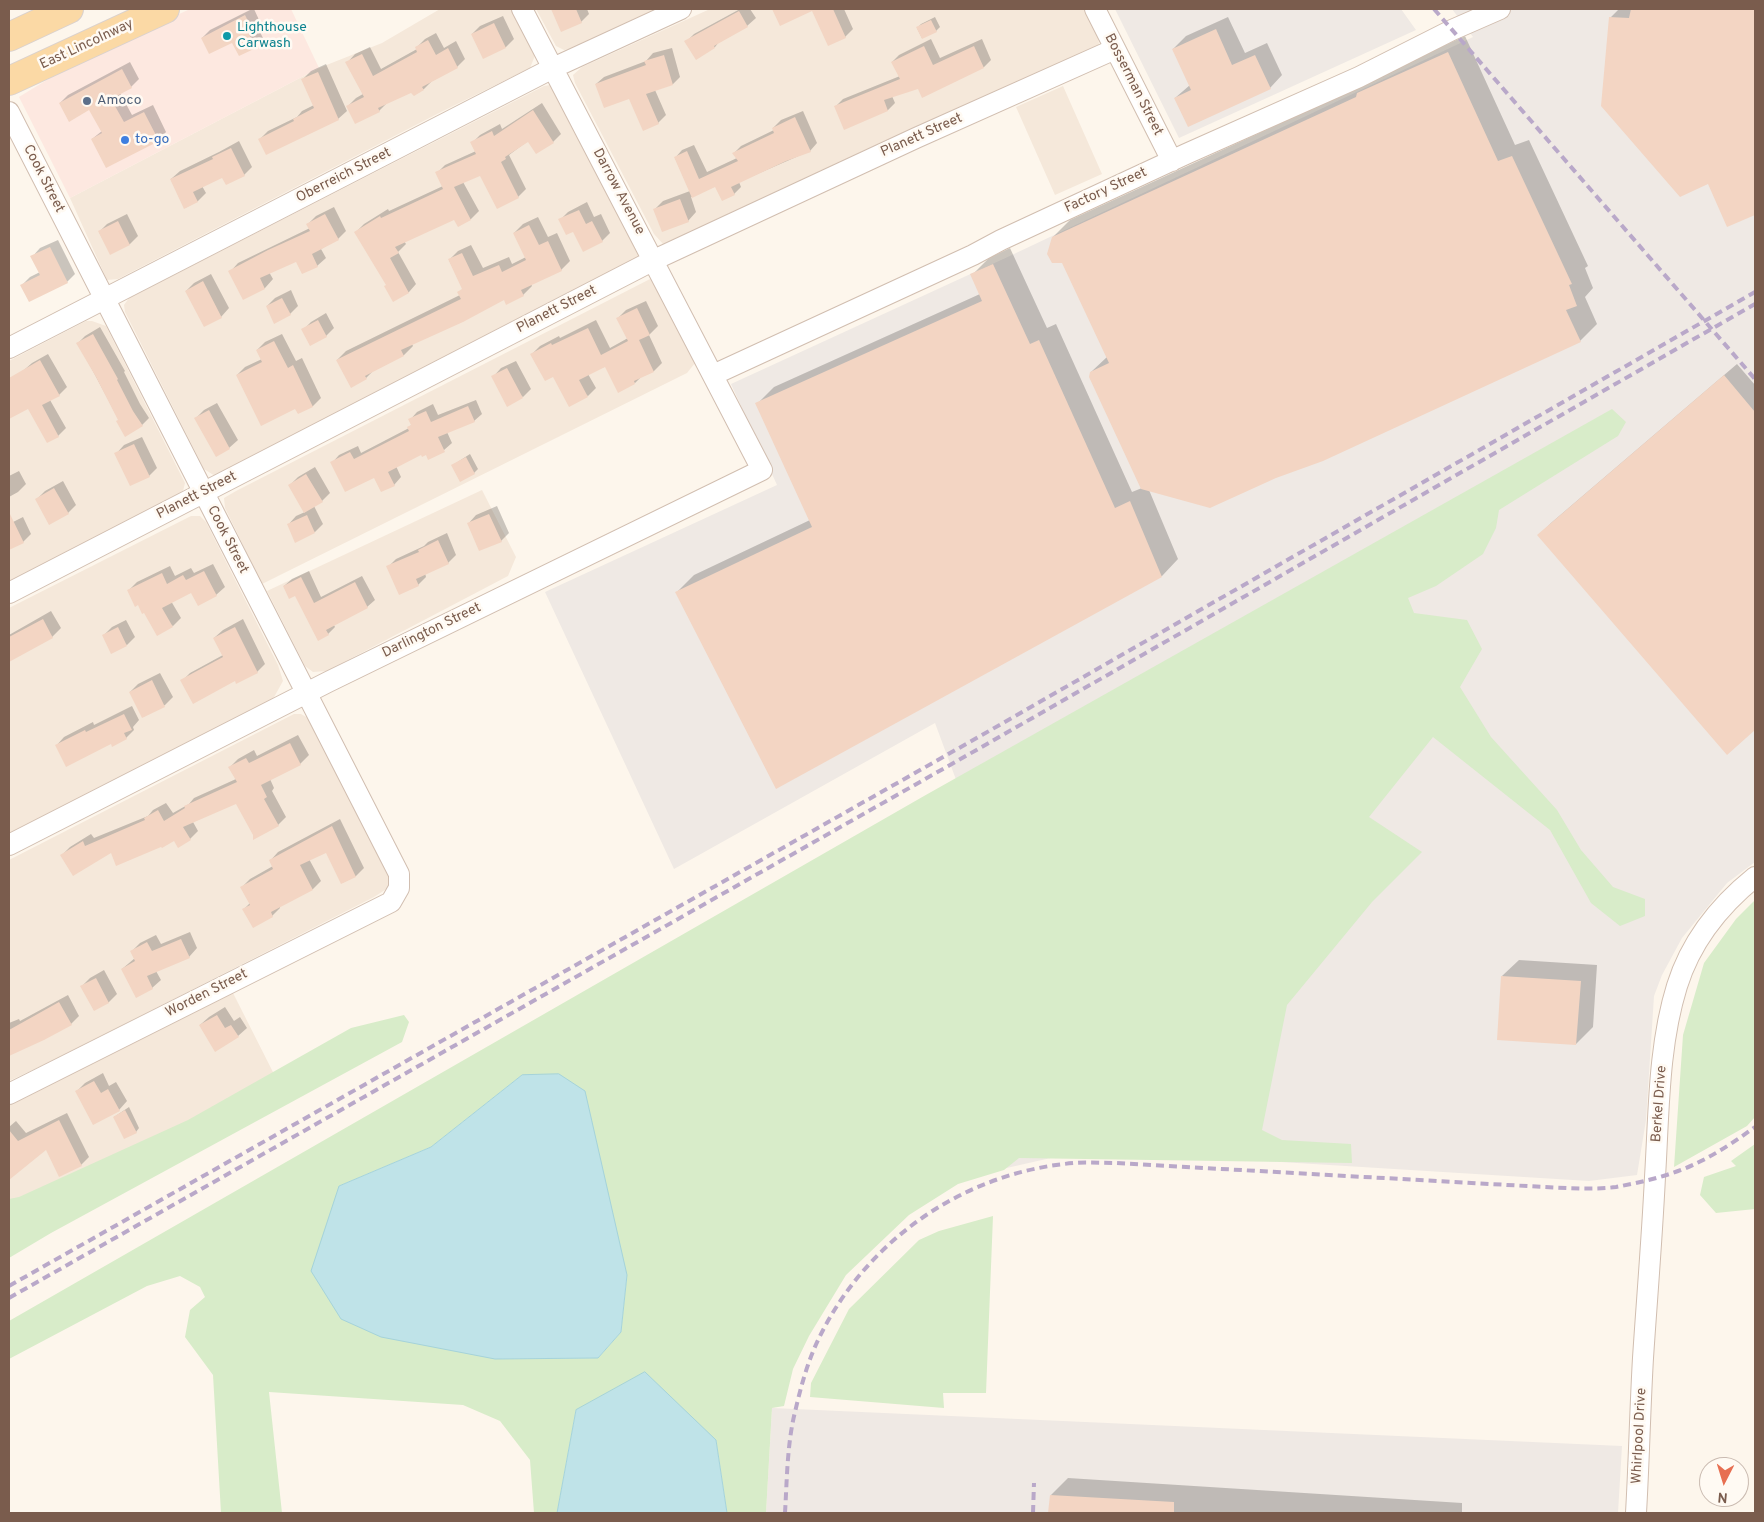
<!DOCTYPE html>
<style>
body{margin:0}
#map{position:relative;width:1764px;height:1522px;overflow:hidden;background:#fdf6ec;font-family:Overpass,sans-serif}
canvas{display:block}
.frame{position:absolute;inset:0;border:10px solid #7a5c4d;pointer-events:none}
.north{position:absolute;left:1699px;top:1457px;width:50px;height:50px;box-sizing:border-box;background:#fffaf3;border:1px solid #cabbb1;border-radius:50%;rotate:185deg;font-size:14px;font-weight:700;line-height:20px;text-align:center;color:#7a5c4d}
.north::after{content:'';display:block;margin:auto;width:18px;height:22px;background:#e76f51;clip-path:polygon(50% 0,100% 100%,50% 72%,0 100%)}
</style>
<div id="map">
<canvas width="1764" height="1522"></canvas>
<div class="frame"></div>
<div class="north">N</div>
</div>
<script>
const ctx = document.querySelector('canvas').getContext('2d');
ctx.lineJoin = 'round';
function fill(path, color) { ctx.fillStyle = color; ctx.fill(path, 'evenodd'); }
function strokePath(path, color, width, dash) { ctx.strokeStyle = color; ctx.lineWidth = width; ctx.lineCap = dash ? 'butt' : 'round'; ctx.setLineDash(dash || []); ctx.stroke(path); }
function write(font, color, halo, rows, align = 'center') {
  ctx.font = font + ' Overpass,sans-serif'; ctx.lineWidth = 5; ctx.setLineDash([]); ctx.textBaseline = 'middle'; ctx.strokeStyle = halo; ctx.fillStyle = color; for (const [text, x, y, turn = 0] of rows) {
    ctx.save(); ctx.translate(x, y); ctx.rotate((+turn || 0) * Math.PI / 180); ctx.textAlign = isNaN(turn) ? turn : align; if (halo) ctx.strokeText(text, 0, 0); ctx.fillText(text, 0, 0); ctx.restore();
  }
}
fill(new Path2D(`
 M440,9H513L536,53L530,68L441,112L118,279L107,280L70,198L319,68L382,43Z
 M536,9H658L571,49L564,50L556,46Z
 M710,9H1084L1098,36L1099,44L1092,52L674,241L663,244L654,234L575,83L573,75L582,67Z
 M550,85L555,90L595,165L640,258L215,476L204,469L125,312L124,305L129,298L544,86Z
 M1063,86L1102,174L1055,195L1016,107Z
 M652,278L695,363L687,373L262,584L225,508L224,498L236,491Z
 M86,321H92L106,326L185,483L183,491L174,498L9,583V361Z
 M482,490L516,557L508,576L327,671L313,672L305,666L267,591Z
 M191,516H200L206,522L278,665L283,681L273,699L9,834V608Z
 M294,714H301L308,718L391,879L388,888L374,897L58,1058L9,1081V860Z
 M232,991L279,1084L9,1221V1104Z`), '#f5e8da');
fill(new Path2D(`
 M190,9H291L319,68L70,198L19,97L76,62Z`), '#fde8e0');
fill(new Path2D(`
 M1115,9H1401L1416,30L1179,138Z
 M1452,9H1755V862L1727,883L1682,938L1662,975L1654,996L1646,1120L1637,1175L1589,1181L1086,1150L967,1177L958,785L935,723L674,869L545,592L777,485L731,384L1014,254L1473,37Z
 M772,1408L1622,1446L1618,1513H766Z`), '#efe9e4');
fill(new Path2D(`
 M1612,409L1626,422L1618,436L1499,510L1496,528L1483,554L1436,586L1408,598L1414,613L1467,620L1482,649L1460,687L1491,737L1557,810L1581,850L1613,887L1645,899V916L1620,926L1591,903L1550,830L1433,737L1369,817L1422,852L1372,902L1287,1005L1262,1130L1282,1140L1351,1144L1352,1163L1019,1158L1004,1170L958,1184L909,1215L846,1275L809,1336L793,1369L784,1406L772,1408L766,1513H727L716,1440L576,1410L557,1513H534L530,1460L500,1421L463,1405L269,1392L282,1513H221L213,1375L185,1337L190,1310L205,1297L200,1287L180,1276L147,1286L9,1359V1321L924,796ZM522,1075L627,1275L621,1332L598,1358L495,1359L339,1186L431,1147Z
 M1755,900V1117L1747,1126L1674,1167L1683,1035L1704,963L1736,919Z
 M404,1015L409,1022L402,1042L51,1233L9,1258V1199L19,1197L188,1120L351,1028Z
 M1755,1144V1209L1716,1213L1700,1195L1704,1177L1736,1166L1731,1161Z
 M993,1216L986,1393H943L944,1408L810,1397L811,1383L849,1309L919,1240L939,1231Z`), '#d8ecc9');
const water = new Path2D(`
 M559,1074L585,1091L627,1275L621,1332L598,1358L495,1359L381,1337L341,1319L311,1271L339,1186L431,1147L522,1075Z
 M645,1372L716,1440L727,1513H557L576,1410Z`);
fill(water, '#bfe3e8');
strokePath(water, '#a5d3da', 1);
fill(new Path2D(`
 M252,9H254L260,22L257,26L263,38L255,47L232,41L202,38L210,30Z
 M553,9H587L589,14L581,22L562,30Z
 M740,9H750L756,18L747,26L719,42L715,47L696,58L686,42L694,34Z
 M774,9H844L853,29L845,37L813,10L781,24Z
 M1619,9H1755V213L1728,225L1709,182L1610,18Z
 M503,16L514,39L506,47L483,57L472,34L480,26Z
 M935,17L940,27L936,31L922,38L917,28L921,24Z
 M1228,17L1245,53L1267,43L1282,75L1270,88L1175,98L1190,85L1173,49L1186,36Z
 M436,33L444,48L456,41L465,59L457,67L432,81L424,89L414,94L411,92L387,103L379,111L348,106L356,98L363,94L347,63L355,54L370,47L381,69L417,49L416,48L425,39Z
 M1465,36L1515,145L1529,140L1588,266L1585,268L1593,288L1585,297L1597,324L1580,341L1149,490L1178,559L1162,576L677,592L694,575L810,520L757,404L774,387L980,294L972,275L989,258L1010,248L1047,328L1056,324L1132,492L1142,488L1091,372L1107,357L1053,237L1070,220L1370,82L1375,77Z
 M931,39L940,58L982,39L991,60L984,67L892,96L895,103L888,110L844,128L836,106L843,99L900,76L892,62L899,55Z
 M672,48L680,77L673,84L655,90L666,115L658,123L630,97L596,84L604,77L646,61L653,53Z
 M130,62L139,79L131,87L120,93L132,115L153,105L166,132L159,140L106,166L92,139L102,131L90,109L60,103L68,95Z
 M326,64L347,111L338,119L260,139L268,131L297,117L302,111L314,105L303,79L311,71Z
 M542,103L561,134L553,142L529,140L509,155L526,189L518,197L480,174L463,182L479,211L471,219L459,225L455,218L404,241L406,244L398,252L416,284L409,292L394,300L388,284L356,232L364,224L388,209L389,211L443,186L437,173L445,165L476,151L472,143L480,135L500,124L502,129Z
 M803,111L817,143L810,151L739,182L741,187L734,194L716,186L691,197L696,212L688,221L655,209L663,201L690,191L675,158L682,150L694,145L707,172L737,158L734,153L741,146L774,130L773,128L781,120Z
 M239,141L252,167L244,175L223,176L202,186L206,193L198,201L185,208L171,179L180,171L219,152Z
 M587,202L594,217L601,214L610,233L602,241L573,230L560,220L568,212Z
 M334,207L346,231L338,239L321,249L326,258L317,266L297,260L269,272L273,279L265,288L243,298L230,272L238,263L310,228L308,224L316,216Z
 M127,214L138,236L130,244L110,253L99,232L107,224Z
 M538,217L548,237L557,233L570,261L561,270L531,284L532,286L523,295L504,298L412,344L413,346L404,355L373,371L366,378L337,360L346,351L460,295L463,288L449,260L458,251L471,245L483,268L509,257L512,264L526,257L514,233L523,224Z
 M58,240L75,274L67,282L22,285L30,277L40,272L32,257L40,248Z
 M211,274L229,308L221,317L186,291L194,283Z
 M291,290L298,306L290,314L267,306L275,298Z
 M646,301L658,326L649,335L662,363L654,371L641,377L635,383L606,366L588,374L596,388L588,396L553,375L532,354L540,346L559,336L560,338L596,320L610,348L628,338L618,318L626,310Z
 M326,313L334,328L326,336L303,330L311,322Z
 M100,327L125,371L124,372L140,404L149,418L142,425L119,420L78,343L85,336Z
 M282,334L296,361L302,358L321,398L313,406L298,413L296,408L237,375L245,367L262,359L257,350L265,342Z
 M48,354L67,387L59,395L50,400L66,428L58,436L29,407L9,418V384L27,374L24,370L32,363Z
 M516,361L531,389L523,397L493,377L501,368Z
 M1737,364L1755,385V728L1727,753L1539,535L1551,523Z
 M476,400L482,414L474,421L447,432L452,443L444,450L428,458L426,453H421L396,466L401,477L394,485L374,476L332,463L339,455L358,446L361,453L409,428L412,424L410,420L417,412L433,404L438,415Z
 M217,403L238,440L229,448L196,418L204,410Z
 M142,437L157,468L149,476L116,454L124,445Z
 M470,454L478,469L474,473L453,465Z
 M315,467L330,493L322,501L314,506L323,524L315,532L288,525L296,516L305,512L290,485L298,477Z
 M19,471L26,484L18,492L9,497V476Z
 M63,481L76,505L68,513L37,499L45,491Z
 M497,506L509,533L501,541L468,524L476,515Z
 M23,517L31,534L23,542L9,549V524Z
 M447,533L456,555L448,563L425,573L426,577L418,585L388,567L396,559L424,546L428,542Z
 M213,564L225,587L216,595L192,591L171,601L181,618L173,626L145,611L129,590L137,582L170,566L175,576L191,568L194,573Z
 M309,571L321,597L362,576L375,600L367,607L334,625L335,627L328,634L296,594L284,586L292,579Z
 M51,611L61,628L52,637L9,661V635Z
 M243,619L265,664L257,672L235,679L182,681L190,673L223,655L214,638L223,630Z
 M126,620L135,637L127,645L104,635L112,627Z
 M160,673L173,697L165,705L143,717L130,692L138,684Z
 M132,706L139,720L133,727L134,730L126,738L56,746L64,737L93,722L94,725Z
 M298,735L309,755L300,764L270,779L274,788L272,791L286,817L278,825L254,835L236,802L193,822L198,831L190,839L175,840L111,851L62,855L70,847L91,834L94,838L148,816L153,810L166,803L173,813L189,804L194,798L236,779L230,767L238,759L254,750L257,756Z
 M340,819L364,868L356,876L342,883L327,851L309,859L321,881L313,889L280,906V908L272,916L244,909L250,903L242,887L250,879L273,866L270,861L278,852Z
 M190,932L197,948L189,957L156,971L161,980L152,988L137,996L122,969L135,958L132,951L140,943L156,935L161,944Z
 M1519,960L1597,965L1593,1027L1576,1044L1502,976Z
 M104,970L117,994L109,1002L94,1010L82,986L90,978Z
 M68,995L79,1016L71,1024L43,1039L9,1054V1023L19,1019L20,1021Z
 M225,1007L234,1021L240,1017L247,1028L238,1036L200,1025L209,1017Z
 M103,1073L109,1086L116,1082L127,1101L119,1110L77,1091L85,1083Z
 M129,1107L139,1128L136,1132L114,1117Z
 M67,1113L89,1157L81,1165L46,1148L12,1176L9,1172V1127L16,1121L26,1133Z
 M1068,1478L1462,1503V1513H1050L1051,1495Z`), '#0003');
fill(new Path2D(`
 M551,9H576L582,23L561,32Z
 M772,9H833L846,38L828,46L812,11L780,26Z
 M1631,9H1755V215L1727,227L1708,184L1680,197L1601,106L1609,17L1629,18Z
 M739,11L748,27L714,46L715,48L696,60L684,41Z
 M245,15L253,31L249,34L256,48L239,56L232,43L209,54L201,38Z
 M931,20L937,32L922,39L916,27Z
 M494,23L506,48L483,59L471,34Z
 M1216,29L1232,65L1255,55L1271,89L1188,127L1174,98L1191,90L1172,49Z
 M428,40L436,55L448,48L458,68L422,87L424,90L414,96L411,93L378,108L380,112L355,124L346,106L364,97L345,62L362,54L373,76L417,52L415,47Z
 M924,46L933,65L974,46L984,68L922,98L918,89L884,100L888,111L844,130L834,106L900,79L891,62Z
 M1448,52L1498,161L1512,156L1572,284L1569,285L1577,306L1566,310L1581,342L1323,461L1276,478L1210,508L1141,489L1089,377L1090,372L1109,363L1062,263H1052L1047,254L1052,237L1356,97L1357,93Z
 M664,55L673,85L646,94L659,124L643,131L629,99L604,108L595,84L646,65L644,61Z
 M122,69L132,88L111,99L124,122L144,112L159,141L106,168L91,139L102,133L89,110L69,122L59,103Z
 M318,72L339,120L266,155L258,139L294,121L293,119L314,108L301,79Z
 M533,110L554,143L536,154L528,142L505,157L506,159L501,162L519,198L497,209L480,176L454,187L471,220L458,227L454,220L395,247L399,253L390,258L409,293L393,302L384,286L386,285L354,232L380,216L381,218L443,189L435,172L476,154L470,142L492,131L494,136Z
 M795,117L811,152L786,161L731,187L735,195L722,201L715,187L692,198L674,157L687,151L699,179L738,161L732,153L774,133L772,128Z
 M231,148L245,176L226,185L222,178L193,192L198,202L184,209L170,179L213,159L212,157Z
 M680,199L689,222L662,232L653,209Z
 M579,210L586,224L592,221L603,242L583,252L573,232L566,235L558,219Z
 M325,214L339,240L312,254L318,267L302,274L296,262L260,278L265,289L243,300L228,271L268,250L310,231L306,224Z
 M118,221L130,245L110,255L98,231Z
 M529,225L539,245L548,241L562,271L521,290L524,296L506,305L504,300L463,322L401,350L404,356L365,376L367,379L351,388L336,360L461,299L457,292L462,289L448,259L462,253L473,276L499,265L502,272L526,260L513,233Z
 M50,247L68,283L29,302L20,285L40,275L30,256Z
 M993,264L1030,344L1039,340L1115,508L1130,501L1162,577L776,789L675,592L812,527L755,403L982,301L970,274Z
 M203,281L222,318L204,327L185,291Z
 M282,298L291,315L274,324L266,306Z
 M637,308L650,335L639,340L654,372L634,381L635,384L618,393L605,367L579,380L588,397L569,407L553,377L545,381L530,354L551,343L552,345L588,328L601,355L628,341L616,318Z
 M318,320L327,337L310,346L301,329Z
 M93,334L118,379L117,380L133,411L143,426L125,437L116,421L118,420L96,377L76,343Z
 M274,341L288,368L293,365L313,407L298,414L295,409L261,426L236,375L262,362L256,350Z
 M40,360L60,396L42,405L59,437L47,443L28,409L9,419V378Z
 M507,368L523,398L507,407L491,376Z
 M1724,375L1755,412V730L1727,755L1537,535Z
 M468,406L475,422L438,437L445,452L428,460L426,455L422,457L421,455L388,472L395,486L381,492L374,478L345,492L330,462L350,452L354,459L409,431L407,427L411,425L408,419L426,411L431,422Z
 M209,410L230,449L216,457L194,418Z
 M134,444L150,477L130,486L114,453Z
 M466,457L475,474L460,482L451,465Z
 M306,474L323,502L304,513L288,485Z
 M54,488L69,514L49,525L35,499Z
 M9,512L24,543L9,550Z
 M489,514L502,542L479,551L467,523Z
 M307,515L315,533L295,543L287,524Z
 M438,540L449,564L416,579L419,586L399,595L386,566L419,552L418,550Z
 M204,571L217,596L198,606L191,593L162,608L173,627L157,636L144,613L142,614L138,605L135,607L127,590L162,573L167,584L183,575L186,580Z
 M301,577L314,603L355,582L368,608L326,630L329,635L318,641L295,596L289,599L283,586Z
 M43,619L53,638L9,662V637Z
 M118,627L127,646L111,654L102,635Z
 M235,627L258,673L236,684L235,681L193,704L180,680L223,657L213,638Z
 M152,680L165,707L142,718L129,692Z
 M124,714L132,730L124,733L127,739L112,747L111,744L66,767L55,745L85,730L86,732Z
 M290,743L301,765L261,785L267,797L264,799L279,826L253,840V835L236,804L183,827L191,840L178,848L174,841L162,848L161,847L116,866L111,853L73,876L60,855L83,841L85,846L145,820L144,818L158,810L164,821L185,808L184,806L237,782L228,767L246,758L249,763Z
 M332,826L356,877L341,884L326,853L300,865L313,890L271,912L273,917L253,928L242,909L250,905L240,887L273,869L269,860Z
 M181,939L190,958L147,976L153,989L136,998L121,969L135,961L130,951L147,942L152,951Z
 M1501,976L1581,981L1576,1045L1497,1040Z
 M96,978L109,1003L94,1011L80,986Z
 M59,1002L72,1025L44,1040L9,1056V1030Z
 M217,1015L225,1028L231,1025L239,1037L215,1052L199,1025Z
 M94,1081L101,1093L108,1089L120,1111L93,1125L75,1091Z
 M125,1110L137,1133L124,1139L113,1117Z
 M59,1120L82,1166L59,1177L46,1150L9,1180V1130L18,1141Z
 M1050,1495L1174,1502V1513H1048Z`), '#f3d5c3');
const street = new Path2D(`
 M1095,9L1172,161
 M9,112L399,874V888L391,902L9,1094
 M9,348L553,68L681,9
 M713,375L973,255L1001,240L1186,154L1359,77L1452,30L1500,9
 M9,593L654,260L916,138L1115,49
 M9,845L328,682L762,470L522,9
 M1636,1513C1639,1462 1640,1410 1643,1358C1647,1298 1652,1238 1655,1177C1659,1114 1658,1047 1677,986C1691,941 1719,906 1755,877`);
const primary = new Path2D(`
 M9,37L69,9
 M9,81L165,9`);
strokePath(street, '#d1beb0', 22);
strokePath(primary, '#dad1cd', 30);
strokePath(street, '#fff', 20);
strokePath(primary, '#fbd9a5', 28);
strokePath(new Path2D(`
 M1434,9L1755,379
 M9,1286L982,735L1755,292
 M9,1298L987,744L1755,304
 M785,1513C787,1480 787,1444 795,1412C801,1386 808,1360 820,1336C868,1239 965,1172 1074,1163C1088,1162 1102,1163 1115,1163L1544,1187C1568,1188 1593,1190 1616,1187C1643,1182 1673,1175 1697,1163C1718,1153 1737,1140 1755,1127
 M1033,1513L1034,1483`), '#b9a8c9', 4, [8, 5]);
for (const [x, y, r, color] of [
 [227,36,5,"#0f9aa8"],
 [87,101,5,"#5c6f8a"],
 [125,140,5,"#3f7fe0"]
]) { const dot = new Path2D(); dot.arc(x, y, r, 0, 2 * Math.PI); ctx.fillStyle = color; ctx.fill(dot); strokePath(dot, '#fffaf3', 2); }
write('14px', '#0d838f', '#fffaf3', [
 ["Lighthouse",237,28],
 ["Carwash",237,44]
], 'left');
write('14px', '#7a5c4d', '#fffaf3', [
 ["East Lincolnway",87,45,-25],
 ["Bosserman Street",1133,85,63],
 ["Planett Street",922,136,-24],
 ["Oberreich Street",344,176,-27],
 ["Cook Street",43,179,63],
 ["Factory Street",1106,191,-25],
 ["Darrow Avenue",618,192,62],
 ["Planett Street",557,310,-27],
 ["Planett Street",197,496,-27],
 ["Cook Street",227,540,63],
 ["Darlington Street",432,631,-26],
 ["Worden Street",207,994,-27],
 ["Berkel Drive",1660,1104,-86],
 ["Whirlpool Drive",1640,1436,-87]
]);
write('14px', '#4e5e75', '#fffaf3', [
 ["Amoco",97,101]
], 'left');
write('14px', '#366cbe', '#fffaf3', [
 ["to-go",135,140]
], 'left');
</script>
